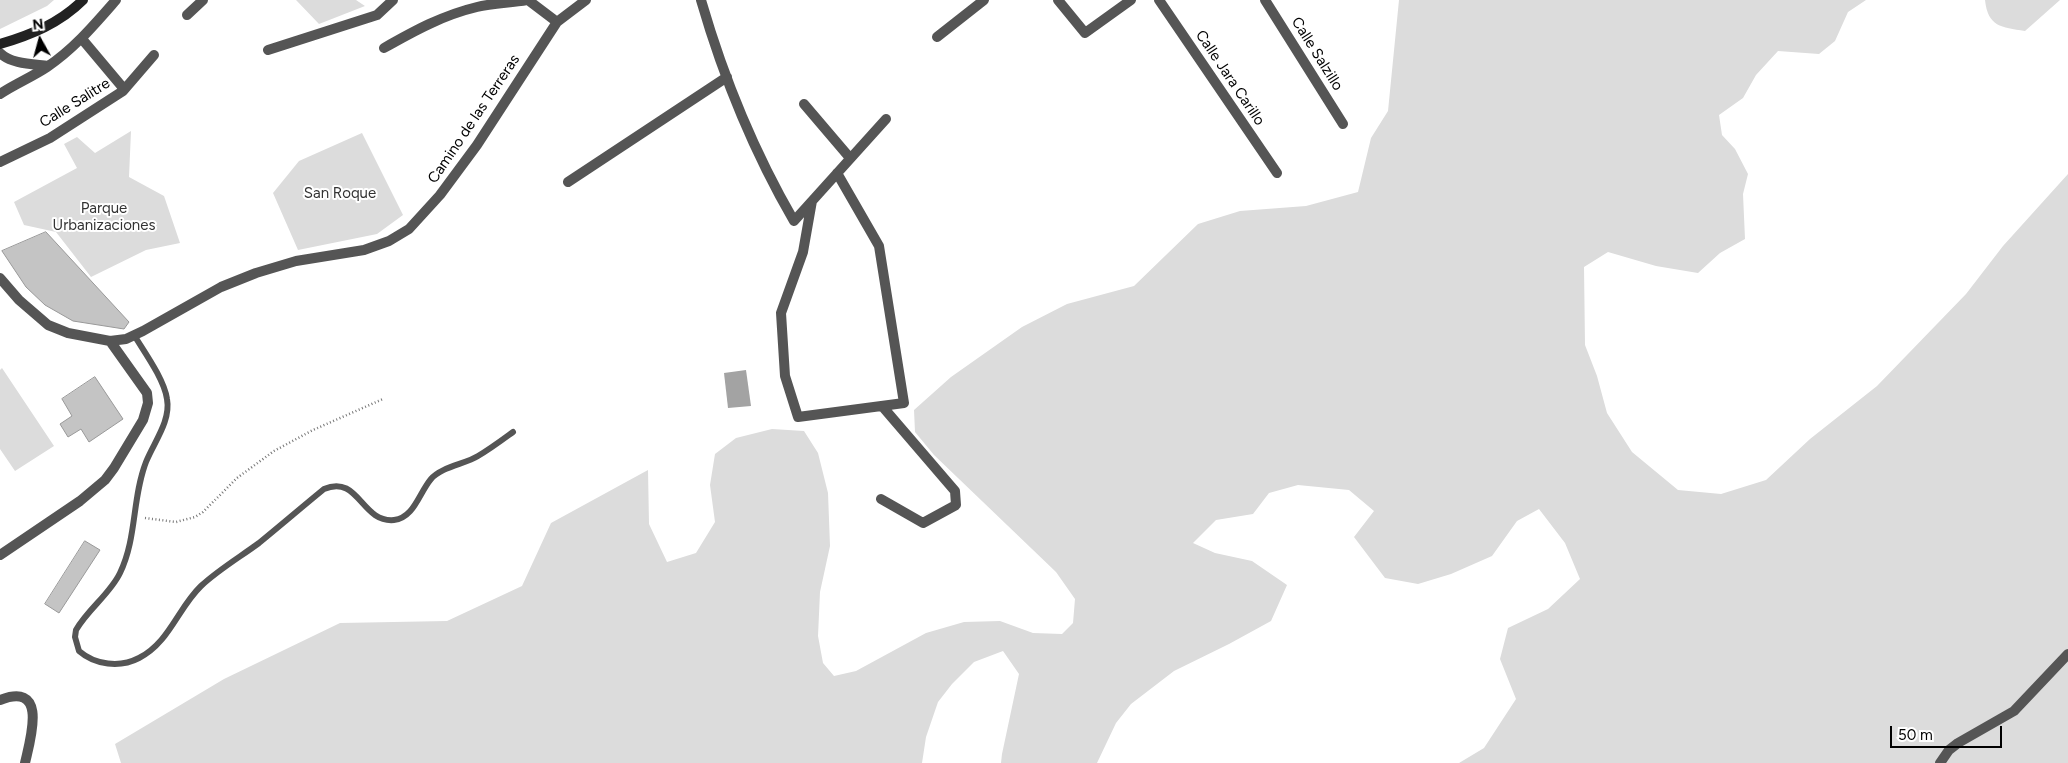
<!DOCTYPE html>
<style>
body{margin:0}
#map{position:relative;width:2068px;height:763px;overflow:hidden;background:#fff;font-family:Figtree,sans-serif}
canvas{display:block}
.north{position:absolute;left:15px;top:15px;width:50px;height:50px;-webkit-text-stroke:4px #fff;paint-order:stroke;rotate:353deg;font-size:14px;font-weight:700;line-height:20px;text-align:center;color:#000}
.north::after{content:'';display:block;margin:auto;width:18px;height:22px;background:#000;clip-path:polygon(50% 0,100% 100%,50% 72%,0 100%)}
.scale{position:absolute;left:1890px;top:726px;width:112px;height:22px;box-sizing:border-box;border:2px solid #000;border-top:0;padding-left:6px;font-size:15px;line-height:18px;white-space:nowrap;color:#000;-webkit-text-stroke:4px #fff;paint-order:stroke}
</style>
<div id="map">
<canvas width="2068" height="763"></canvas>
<div class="north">N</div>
<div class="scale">50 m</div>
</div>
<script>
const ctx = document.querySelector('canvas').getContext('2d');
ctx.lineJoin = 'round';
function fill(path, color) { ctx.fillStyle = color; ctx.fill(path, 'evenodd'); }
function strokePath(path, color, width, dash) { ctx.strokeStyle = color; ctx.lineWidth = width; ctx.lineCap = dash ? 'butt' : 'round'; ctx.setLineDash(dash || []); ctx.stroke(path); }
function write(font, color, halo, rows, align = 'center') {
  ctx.font = font + ' Figtree,sans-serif'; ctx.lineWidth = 4; ctx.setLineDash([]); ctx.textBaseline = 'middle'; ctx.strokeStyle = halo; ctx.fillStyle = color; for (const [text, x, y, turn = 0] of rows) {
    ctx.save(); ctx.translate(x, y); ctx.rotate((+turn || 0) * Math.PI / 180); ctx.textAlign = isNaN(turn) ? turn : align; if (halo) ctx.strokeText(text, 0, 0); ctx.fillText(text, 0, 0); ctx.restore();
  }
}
fill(new Path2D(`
 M0,0H54L47,6L0,29Z
 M296,0H356L365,6L319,24Z
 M1399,0H1866L1848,12L1835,41L1819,54L1778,51L1756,75L1743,98L1719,115L1722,135L1735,149L1748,174L1743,194L1745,239L1720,253L1698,273L1656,266L1608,252L1584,267L1585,345L1597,376L1607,413L1632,452L1678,490L1721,494L1766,480L1810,439L1877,386L1966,294L2003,246L2068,174V763H1459L1484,748L1516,699L1500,659L1508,628L1548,609L1580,579L1565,543L1539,509L1517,521L1492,556L1451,574L1418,584L1385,578L1354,537L1374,511L1349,490L1298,485L1269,493L1253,514L1216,520L1193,543L1215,553L1252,561L1287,585L1271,621L1229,644L1174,671L1131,704L1116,723L1097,763H1001L1002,754L1019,674L1003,651L974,662L952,684L938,702L926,737L922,763H121L115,744L224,679L340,623L447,621L522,586L551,523L648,470L649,524L667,562L696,553L715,522L710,485L715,454L736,438L772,429L804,431L818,453L828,493L830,546L820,592L818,636L823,663L834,676L856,671L926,633L964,622L1000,621L1033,633L1062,634L1073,623L1075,599L1056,572L934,455L915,432L914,410L951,377L1022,327L1067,304L1134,286L1198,224L1240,211L1306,206L1358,192L1371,138L1388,111Z
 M1985,0H2060L2025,31C2001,27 1988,27 1985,0Z
 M131,131L129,177L164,196L180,243L146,250L91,277L56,232L24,225L14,202L77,168L64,144L77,137L95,153Z
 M362,133L403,215L377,234L298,250L273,193L299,161Z
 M2,368L54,446L15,471L0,449V370Z`), '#dcdcdc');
fill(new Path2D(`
 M746,370L751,406L728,408L724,373Z`), '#a3a3a3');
const building = new Path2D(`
 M46,232L129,322L124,329L73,321L45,305L26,287L2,251Z
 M95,377L123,419L89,442L81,429L68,437L60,424L72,416L62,399Z
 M85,541L100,550L59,613L45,604Z`);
fill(building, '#c4c4c4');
strokePath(building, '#999', 1);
strokePath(new Path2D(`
 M145,518L176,522L195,517L203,512L237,478L274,451L313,430L383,399`), '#777', 2.5, [1, 2.5]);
strokePath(new Path2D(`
 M134,335C145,353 164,379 167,399C171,421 154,442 146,462C132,498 137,538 120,573C110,594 88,609 76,630L75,637L79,651C95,665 120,668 139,658C169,643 178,608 201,586C218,570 240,557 259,543C281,525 302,507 324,489C359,474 361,523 394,520C414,518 419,493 431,479C441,467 465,464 478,456C490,449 502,440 513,432`), '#555', 6);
strokePath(new Path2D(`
 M528,0L557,22
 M701,0C723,76 754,152 794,221L886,119
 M1058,0L1085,33L1131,0
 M1159,0L1277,173
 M1265,0L1343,124
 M187,15L203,0
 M937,37L984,0
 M82,39L124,89
 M384,48C414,31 443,15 477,7C493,3 510,3 527,0
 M268,50L377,15L393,0
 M0,53C11,64 32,64 48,66
 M0,94C15,84 32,77 47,67C74,49 95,24 116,0
 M804,104L850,158
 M0,162L50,138L123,91L154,55
 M568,182L727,77
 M812,201L803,252L781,313L785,376L798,417L904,403L879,246L837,173
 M0,278L19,300L48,325L68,333L110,341L126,339L143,331L221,287L256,273L296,261L364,250L389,241L409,229L440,195L477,145L557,22L586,0
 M881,499L923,523L956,505L955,491L882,406
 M0,555L80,501L105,480L114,468L143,420L148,403L147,393L110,341
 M0,700C49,681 30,740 25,763
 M1940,763L1949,750L1958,743L2014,711L2068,654`), '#555', 10);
strokePath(new Path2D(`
 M0,44C31,35 60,23 83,0`), '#222', 10);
write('15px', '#000', '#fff', [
 ["Calle Salzillo",1317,54,58],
 ["Calle Jara Carillo",1230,78,56],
 ["Calle Salitre",75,103,-32],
 ["Camino de las Terreras",474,119,-56]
]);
write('15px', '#333', '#fff', [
 ["San Roque",340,194],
 ["Parque",104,209],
 ["Urbanizaciones",104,226]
]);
</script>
